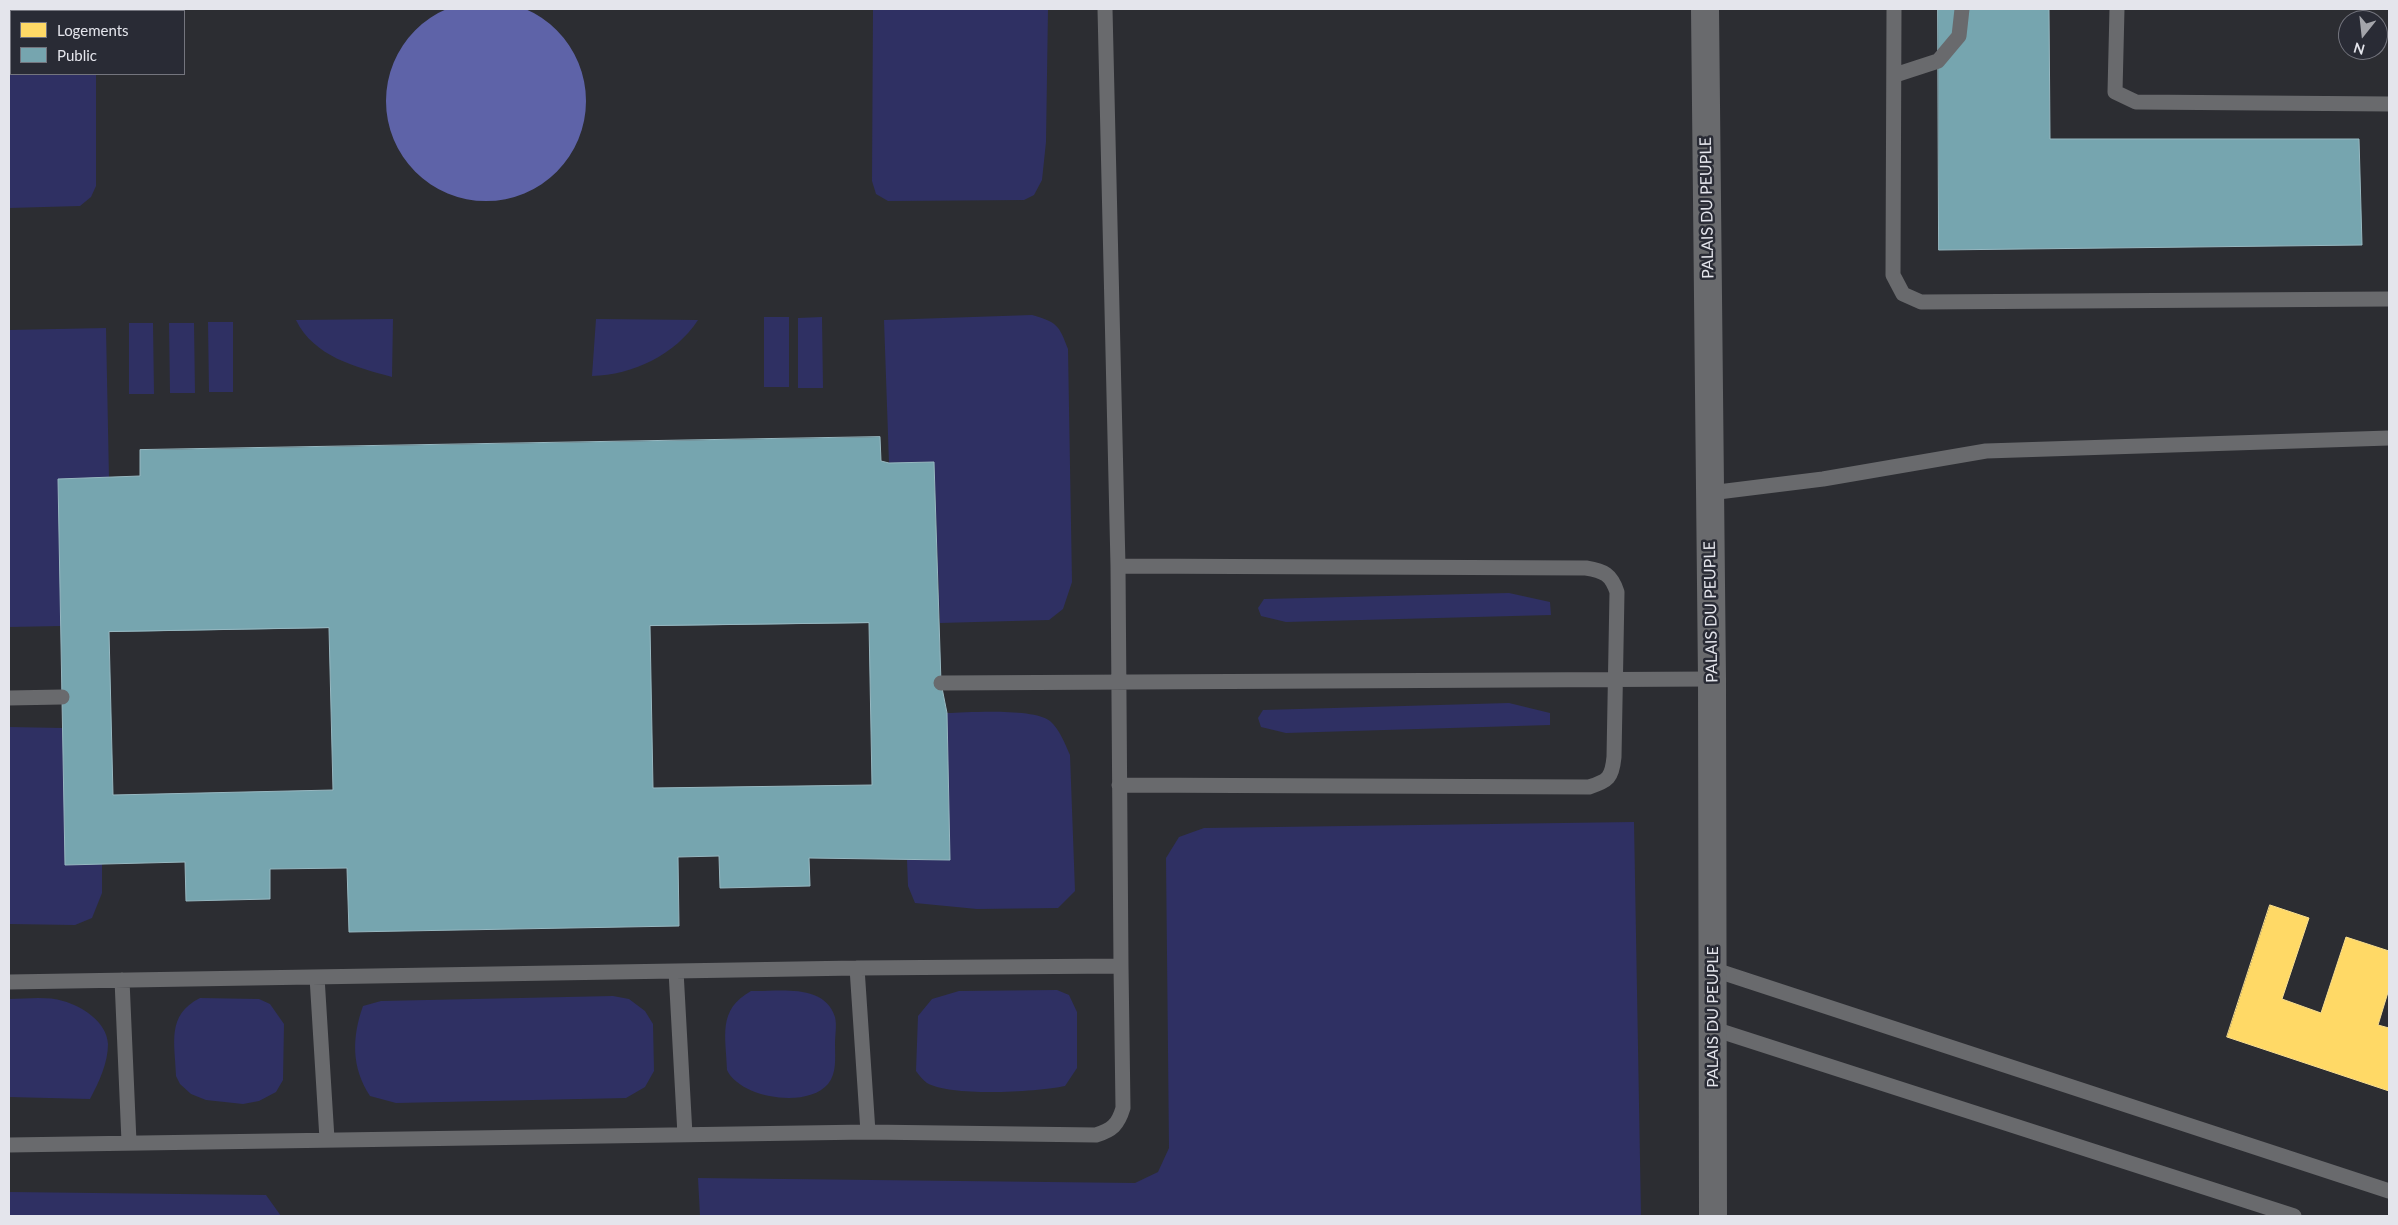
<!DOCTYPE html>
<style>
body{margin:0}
#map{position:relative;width:2398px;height:1225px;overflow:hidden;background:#2c2d32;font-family:Lato,sans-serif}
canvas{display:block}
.frame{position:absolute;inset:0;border:10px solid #e4e5ec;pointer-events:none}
.legend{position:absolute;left:10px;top:10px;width:175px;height:65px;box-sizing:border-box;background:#292b35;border:1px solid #74757e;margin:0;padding:6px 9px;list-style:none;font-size:15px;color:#e4e5ec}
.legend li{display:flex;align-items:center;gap:10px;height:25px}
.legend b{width:25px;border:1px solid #74757e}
.north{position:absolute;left:2338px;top:10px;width:50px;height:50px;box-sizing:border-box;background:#292b35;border:1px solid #74757e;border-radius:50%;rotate:196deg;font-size:14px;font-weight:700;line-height:20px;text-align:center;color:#e4e5ec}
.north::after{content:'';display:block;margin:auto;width:18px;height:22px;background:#a4a5ab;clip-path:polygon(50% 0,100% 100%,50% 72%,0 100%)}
</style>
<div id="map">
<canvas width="2398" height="1225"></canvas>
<div class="frame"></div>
<ul class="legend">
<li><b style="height:14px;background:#ffd966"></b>Logements</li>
<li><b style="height:14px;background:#76a5af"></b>Public</li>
</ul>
<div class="north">N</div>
</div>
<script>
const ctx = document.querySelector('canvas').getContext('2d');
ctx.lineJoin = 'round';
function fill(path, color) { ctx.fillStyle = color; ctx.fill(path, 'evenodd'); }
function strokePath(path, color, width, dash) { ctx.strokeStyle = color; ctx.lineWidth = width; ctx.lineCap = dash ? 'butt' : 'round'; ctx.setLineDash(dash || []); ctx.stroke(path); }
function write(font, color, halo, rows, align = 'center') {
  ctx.font = font + ' Lato,sans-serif'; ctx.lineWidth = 5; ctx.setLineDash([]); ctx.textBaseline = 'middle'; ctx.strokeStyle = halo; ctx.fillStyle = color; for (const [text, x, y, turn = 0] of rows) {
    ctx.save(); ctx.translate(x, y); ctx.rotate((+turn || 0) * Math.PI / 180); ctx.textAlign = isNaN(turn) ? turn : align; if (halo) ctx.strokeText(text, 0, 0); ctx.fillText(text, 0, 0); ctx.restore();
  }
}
fill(new Path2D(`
 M9,9H95V11H11V74H96V186L91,197L80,206L9,208Z
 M873,9H1048L1046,142L1042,180L1034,195L1024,200L888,201L876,194L872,181Z
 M1032,315C1057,322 1059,325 1068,349L1072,582L1063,609L1049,620L940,623L934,462L889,463L884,320Z
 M764,317H789V387H764Z
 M822,317L823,388H798V318Z
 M393,319L392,377C356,367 314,357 296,320Z
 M596,319L698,320C675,355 633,375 592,376Z
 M208,322H233V392H209Z
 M129,323H153L154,394H129Z
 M169,323H194L195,393H170Z
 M106,328L109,479L62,626L9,627V330Z
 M1509,593L1550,602L1551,615L1286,622L1261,616L1258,608L1264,599Z
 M1509,703L1550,713V725L1286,733L1261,727L1258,718L1263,710Z
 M947,713C969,712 1035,708 1050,721C1060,730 1065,744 1070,755L1075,891L1058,908L977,909L915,903L908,886L907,860H950Z
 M9,727L63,728L65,864H102V893L92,918L75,925L9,924Z
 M1634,822L1641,1216H700L698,1178L1135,1183L1158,1172L1169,1148L1166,858L1179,837L1204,828Z
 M1057,990L1069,995L1077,1012V1068L1065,1086C1037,1092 951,1097 927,1083C923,1080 919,1075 916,1071L918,1016L932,999L959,991Z
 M751,991C779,992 824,983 835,1017C837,1025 835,1036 835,1044C835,1058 837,1073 828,1084C807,1109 740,1098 727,1070C726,1036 717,1010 751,991Z
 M613,996L629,999L645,1011L653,1024L654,1071L645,1087L626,1098L396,1103L370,1096C351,1067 352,1037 363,1006L381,1001Z
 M200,998L259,999L270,1004L284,1024L283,1080L276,1092L259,1101L243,1104L206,1100L191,1094L180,1084L176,1076C175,1043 166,1015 200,998Z
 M9,999C25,999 47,996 63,1001C82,1006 107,1022 108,1044C108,1063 99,1082 90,1099L9,1097Z
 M9,1192L266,1195L281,1216H9Z`), '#2f3063');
fill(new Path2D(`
 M386 101a100 100 0 1 1 200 0a100 100 0 1 1-200 0Z`), '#5e63a8');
const homes = new Path2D(`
 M2270,905L2309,918L2282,999L2321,1013L2346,937L2389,951V989L2378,1025L2389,1028V1091L2227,1037Z`);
fill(homes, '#ffd966');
strokePath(homes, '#f7dd8e', 1);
const public = new Path2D(`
 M1938,9H2049L2050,139H2359L2362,245L1939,250Z
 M880,437L881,461L889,463L934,462L941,683L947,713L950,860L809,858L810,886L720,888L719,856L678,857L679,926L349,932L347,868L270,869V899L186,901L185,862L65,865L58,479L140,476V450ZM869,623L872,785L653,788L650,626ZM329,628L333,790L113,795L109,632Z`);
fill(public, '#76a5af');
strokePath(public, '#97b8c1', 1);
strokePath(new Path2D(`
 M1894,9L1893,275L1903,294L1921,302L2389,299
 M2117,9L2115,92L2136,102L2389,104
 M1895,75L1938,61L1959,36L1962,9
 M1710,493L1823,479L1986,451L2389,438
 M1118,566L1586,568C1604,571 1611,574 1617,592L1614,757C1612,778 1608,781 1589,787L1119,785
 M941,683L1712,679
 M9,698L62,697
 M857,968L868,1132
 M1712,969L2389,1191
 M676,971L685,1135
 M317,977L327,1139
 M122,980L129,1142
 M9,982L857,968L1121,966L1118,566L1105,9
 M1714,1029L2294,1216
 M9,1145L868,1132L1096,1135C1112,1130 1118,1125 1123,1108L1121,966`), '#696a6d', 15);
strokePath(new Path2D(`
 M1705,9L1712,679L1713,1216`), '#696a6d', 28);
write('16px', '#e4e5ec', '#292b35', [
 ["PALAIS DU PEUPLE",1707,208,-91],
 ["PALAIS DU PEUPLE",1711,612,-91],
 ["PALAIS DU PEUPLE",1713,1017,-90]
]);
</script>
